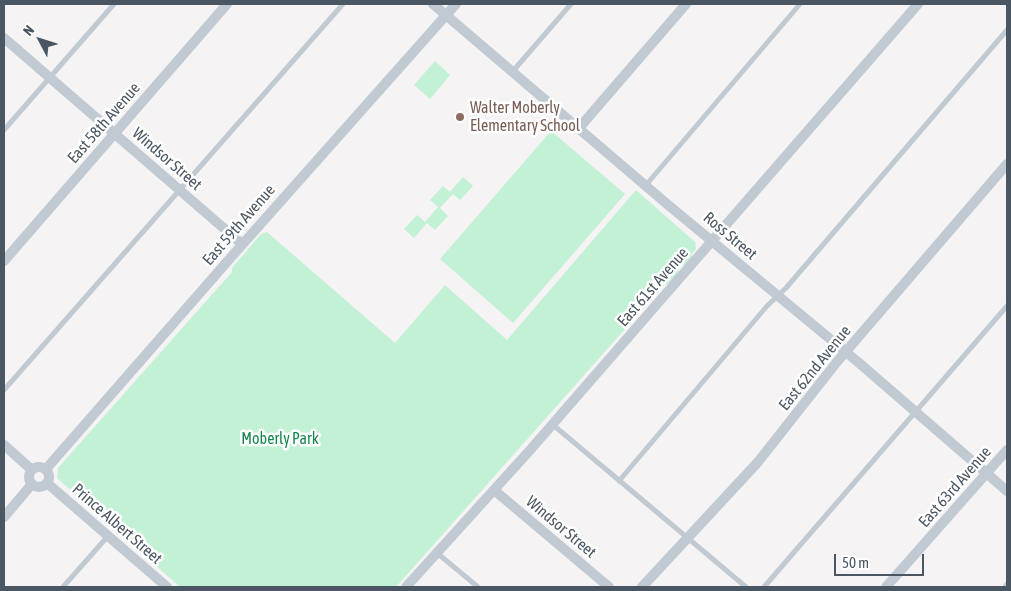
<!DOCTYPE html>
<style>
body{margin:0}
#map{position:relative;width:1011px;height:591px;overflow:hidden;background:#f5f3f3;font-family:"Asap Condensed",sans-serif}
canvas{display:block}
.frame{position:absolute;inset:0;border:5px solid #4a5661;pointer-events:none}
.north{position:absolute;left:15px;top:15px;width:50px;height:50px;-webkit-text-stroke:4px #fff;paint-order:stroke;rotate:310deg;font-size:14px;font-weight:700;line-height:20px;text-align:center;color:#4a5661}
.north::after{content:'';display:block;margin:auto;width:18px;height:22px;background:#4a5661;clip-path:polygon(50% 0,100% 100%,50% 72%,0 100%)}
.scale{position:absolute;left:834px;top:554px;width:90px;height:22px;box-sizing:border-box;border:2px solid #4a5661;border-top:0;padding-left:6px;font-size:15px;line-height:18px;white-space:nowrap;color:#4a5661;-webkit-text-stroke:4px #fff;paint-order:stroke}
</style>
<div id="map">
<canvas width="1011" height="591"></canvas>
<div class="frame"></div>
<div class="north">N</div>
<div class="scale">50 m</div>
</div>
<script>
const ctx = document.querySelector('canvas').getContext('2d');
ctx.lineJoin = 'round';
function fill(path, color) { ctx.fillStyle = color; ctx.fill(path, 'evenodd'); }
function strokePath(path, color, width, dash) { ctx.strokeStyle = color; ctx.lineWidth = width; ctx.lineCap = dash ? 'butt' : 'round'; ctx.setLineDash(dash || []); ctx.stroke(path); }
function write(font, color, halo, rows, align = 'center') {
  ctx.font = font + ' "Asap Condensed",sans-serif'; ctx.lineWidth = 5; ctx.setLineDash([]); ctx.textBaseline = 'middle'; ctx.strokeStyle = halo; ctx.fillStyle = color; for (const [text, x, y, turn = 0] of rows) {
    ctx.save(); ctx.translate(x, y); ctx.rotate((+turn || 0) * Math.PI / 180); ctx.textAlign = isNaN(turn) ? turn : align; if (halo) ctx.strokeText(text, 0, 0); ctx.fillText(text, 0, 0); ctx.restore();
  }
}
fill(new Path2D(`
 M435,61L450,75L430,99L414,85Z
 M551,131L625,194L513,323L440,259Z
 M463,177L473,186L460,200L453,194L440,208L448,216L435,230L427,223L414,238L404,229L417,215L425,222L438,207L430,200L443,186L450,192Z
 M636,190L695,242L696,249L691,255L692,256L688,265H682L678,270L680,275L670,285L665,284L396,587H180L57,478L58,468L232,272V268L261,234L267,232L395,343L445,285L507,340Z`), '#c3f1d5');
strokePath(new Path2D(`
 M513,71L571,4
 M4,130L114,4
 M646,185L800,4
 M4,390L343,4
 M552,424L746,587
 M619,481L767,306L786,288L1007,30
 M437,553L478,587
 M63,587L108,536
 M764,587L1007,306
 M1005,587L1007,584`), '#c1cad2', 5);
strokePath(new Path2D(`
 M433,4L667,204L858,362L1007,491
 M4,38L242,244
 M579,128L686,4
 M4,261L227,4
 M4,445L32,470
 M29 477a10 10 0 1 1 20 0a10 10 0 1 1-20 0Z
 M46,469L233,255L456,4
 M47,483L167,587
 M494,490L609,587
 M4,517L32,484
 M406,587L531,449L918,4
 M642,587L758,462L836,363L1007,164
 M886,587L1007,450`), '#c1cad2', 10);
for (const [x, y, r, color] of [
 [460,117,5,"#8d6e63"]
]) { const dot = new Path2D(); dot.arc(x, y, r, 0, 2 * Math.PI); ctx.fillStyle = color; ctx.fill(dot); strokePath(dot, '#fff', 2); }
write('16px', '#785e54', '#fff', [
 ["Walter Moberly",470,108],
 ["Elementary School",470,126]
], 'left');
write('16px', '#4a5661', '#fff', [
 ["East 58th Avenue",104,123,-49],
 ["Windsor Street",167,159,41],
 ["East 59th Avenue",239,225,-49],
 ["Ross Street",730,236,40],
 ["East 61st Avenue",653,287,-49],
 ["East 62nd Avenue",815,368,-51],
 ["East 63rd Avenue",955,487,-49],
 ["Prince Albert Street",117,524,41],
 ["Windsor Street",561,527,40]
]);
write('16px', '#17864f', '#fff', [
 ["Moberly Park",280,439]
]);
</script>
